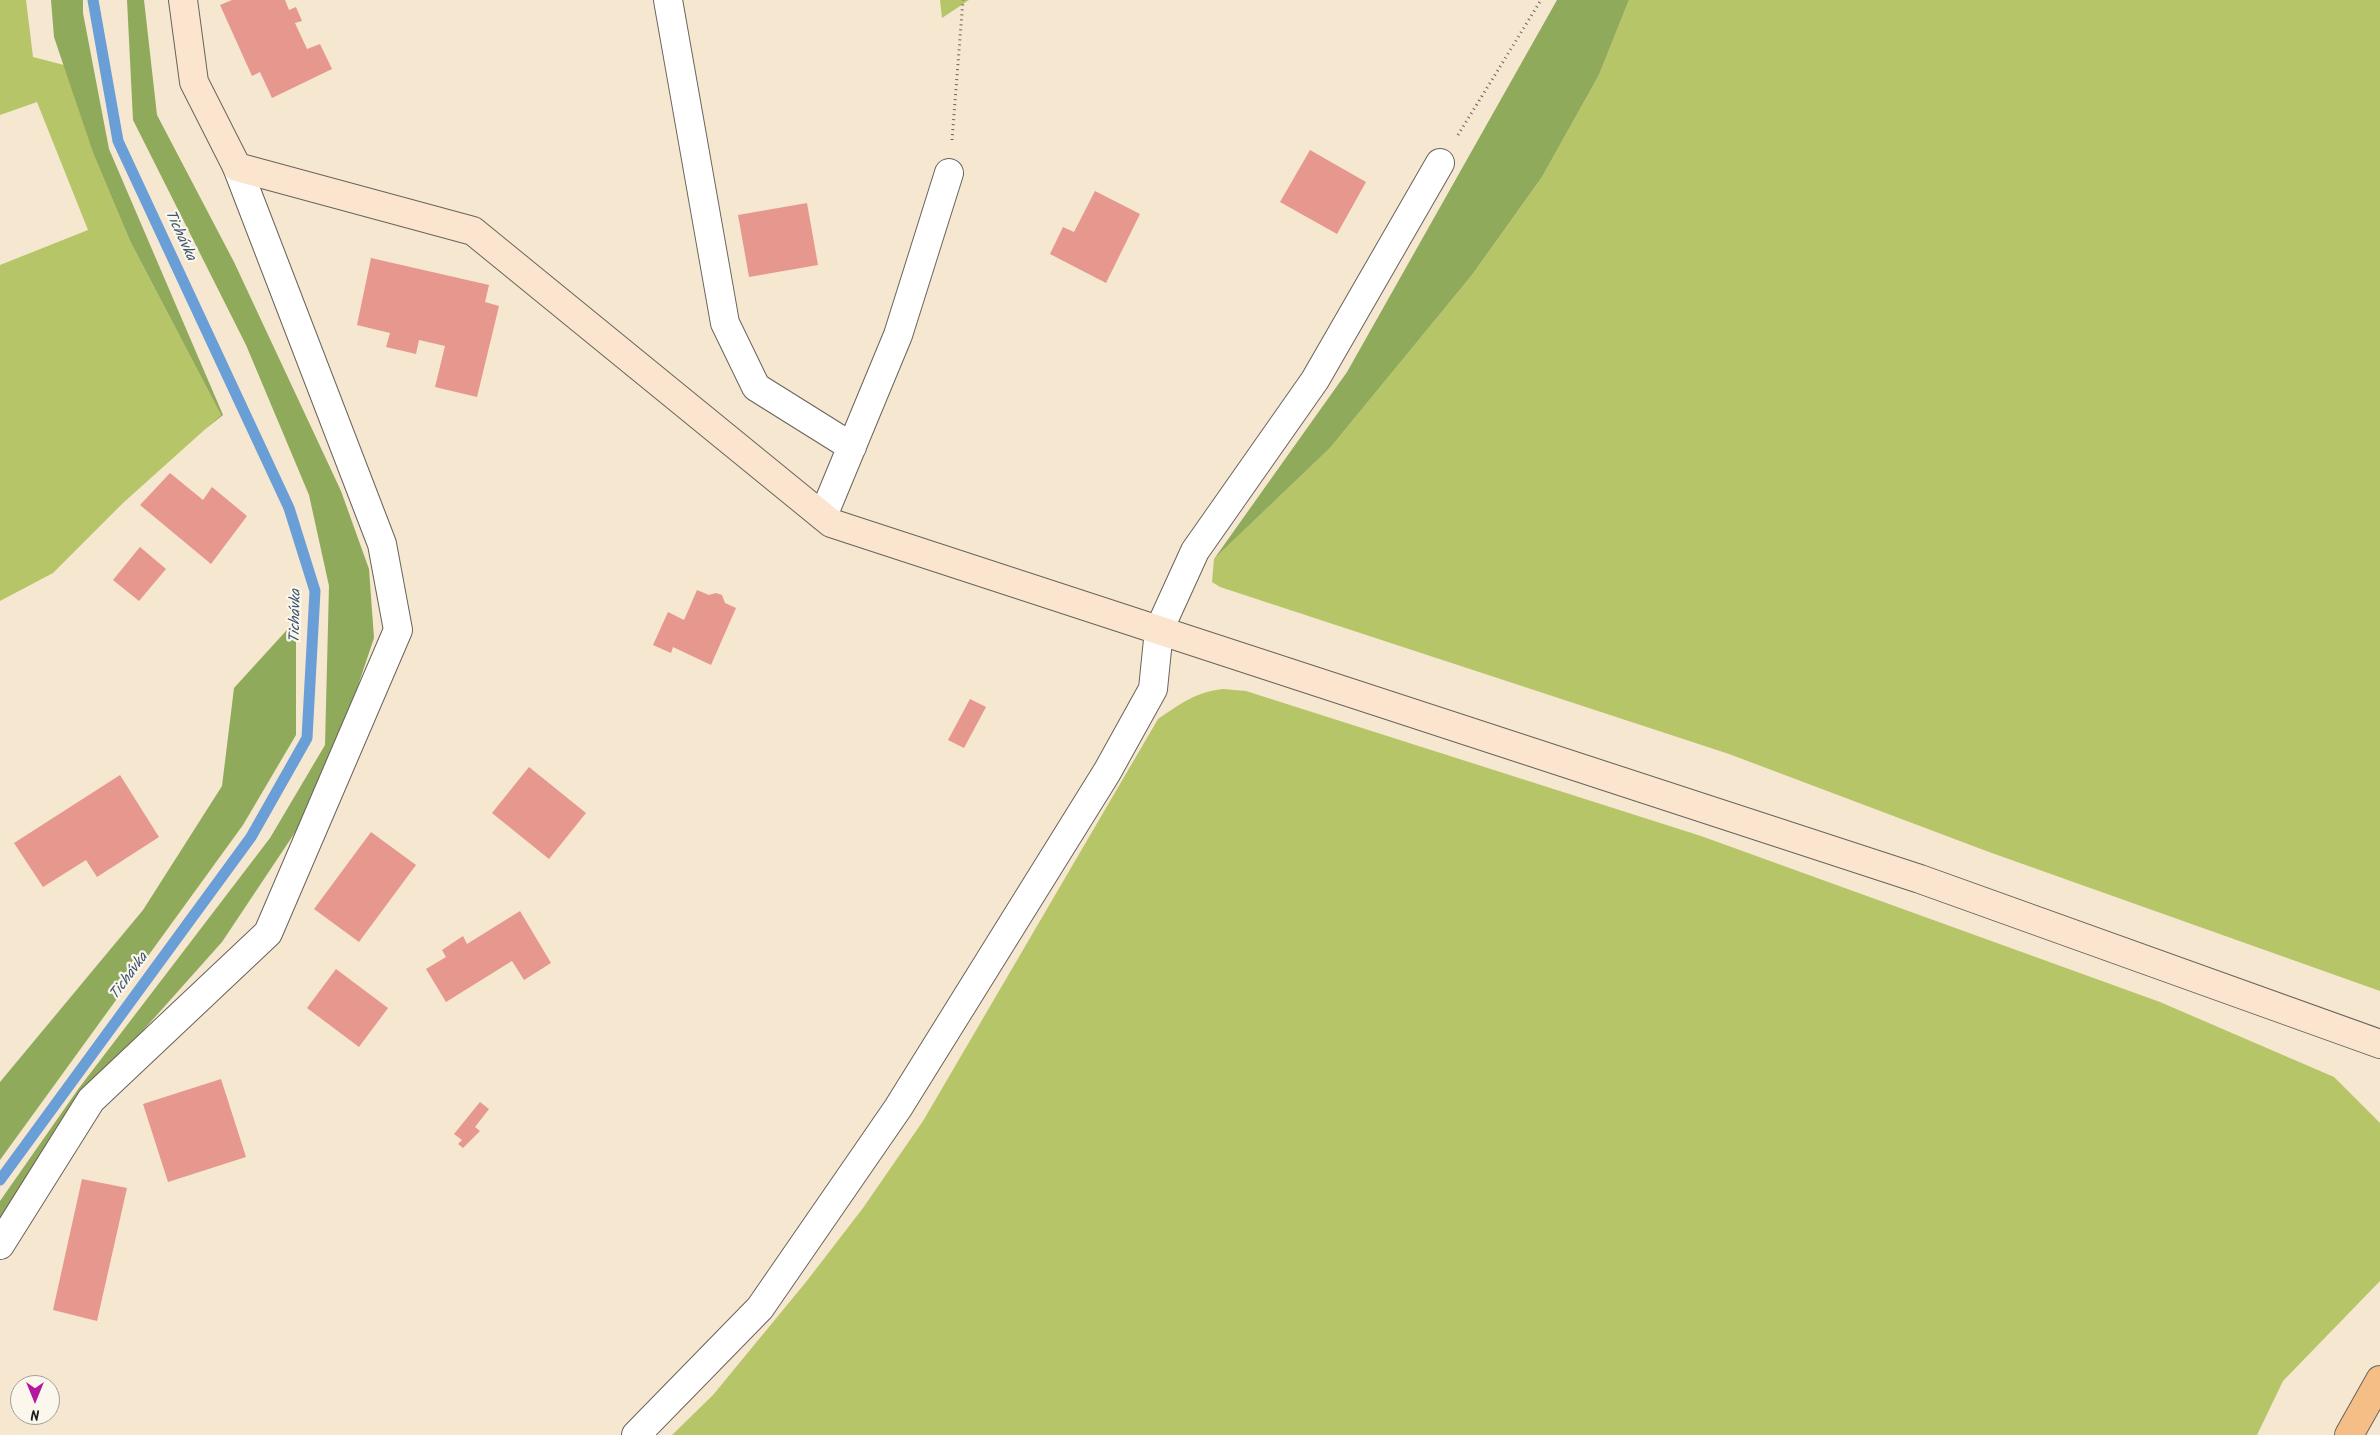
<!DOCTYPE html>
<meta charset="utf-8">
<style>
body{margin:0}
#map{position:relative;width:2380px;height:1435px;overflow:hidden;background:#f6e7d0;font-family:Kalam,sans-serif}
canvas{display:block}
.north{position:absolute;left:10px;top:1375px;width:50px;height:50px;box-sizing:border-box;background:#fbf7ec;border:1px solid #a29f99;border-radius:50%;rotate:180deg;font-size:14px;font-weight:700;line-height:20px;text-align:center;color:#1c1c1c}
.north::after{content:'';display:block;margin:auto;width:18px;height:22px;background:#b5179e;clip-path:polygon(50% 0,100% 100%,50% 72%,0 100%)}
</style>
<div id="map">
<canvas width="2380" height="1435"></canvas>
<div class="north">N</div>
</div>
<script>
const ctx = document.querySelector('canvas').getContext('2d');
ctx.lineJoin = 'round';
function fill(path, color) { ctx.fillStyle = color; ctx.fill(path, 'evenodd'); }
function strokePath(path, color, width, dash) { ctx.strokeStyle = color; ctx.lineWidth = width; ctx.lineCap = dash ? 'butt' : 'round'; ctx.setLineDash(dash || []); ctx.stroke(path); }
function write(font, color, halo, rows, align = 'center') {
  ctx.font = font + ' Kalam,sans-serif'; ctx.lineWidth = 4.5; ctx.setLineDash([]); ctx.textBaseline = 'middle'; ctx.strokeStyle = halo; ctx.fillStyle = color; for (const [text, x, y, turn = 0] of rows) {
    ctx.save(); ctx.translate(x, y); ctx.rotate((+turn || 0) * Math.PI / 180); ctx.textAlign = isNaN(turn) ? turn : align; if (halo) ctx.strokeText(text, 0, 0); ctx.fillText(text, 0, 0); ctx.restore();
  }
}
fill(new Path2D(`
 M0,0H26L33,57L64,65L93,153L130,241L221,415L123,503L53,573L0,601V265L88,230L37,102L0,115Z
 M940,0H969L942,18Z
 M1629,0H2380V991L1989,852L1729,754L1220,587L1212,582L1214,559L1330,448L1472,275L1542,177L1599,75Z
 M1223,689L1246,691L1701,836L2160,1002L2334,1077L2380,1123V1281L2283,1381L2257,1435H672L713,1395L806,1282L863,1208L923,1121L1158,719C1180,704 1196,692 1223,689Z`), '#b6c567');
fill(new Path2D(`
 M51,0H83V13L109,149L223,415L204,430L221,415L130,241L93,153L54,37Z
 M127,0H144L157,115L234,262L341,491L369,569L374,638L338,745L296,831L222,942L106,1072L35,1165L0,1219V1201L79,1088L270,838L325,745L329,586L309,495L246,345L133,120Z
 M1557,0H1629L1599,75L1542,177L1472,275L1330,448L1214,559L1347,372Z
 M296,620V735L243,825L0,1160V1082L143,910L222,786L234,688Z`), '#90aa5c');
strokePath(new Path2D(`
 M0,1180L251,837L307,738L315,591L289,508L118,141L93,0`), '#6a9ed6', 11);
fill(new Path2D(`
 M232,0H285L289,10L296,7L302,21L295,23L307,49L320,44L332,69L272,98L260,72L252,76L220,5Z
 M1310,150L1366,182L1337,234L1280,202Z
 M1095,191L1140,214L1106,283L1050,254L1063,227L1074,232Z
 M807,203L818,265L749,277L738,215Z
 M371,258L489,285L485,302L499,306L477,397L435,387L445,346L419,340L416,354L386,347L390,333L357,325Z
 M170,473L203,500L212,487L247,516L211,564L140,505Z
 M140,547L166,569L139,601L113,580Z
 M697,590L709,595L716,593L722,595L725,603L736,608L711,665L673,647L671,653L653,645L668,612L684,620Z
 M970,699L986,707L964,748L948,740Z
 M529,767L586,813L549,859L492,813Z
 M120,775L159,837L97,877L86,860L43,887L14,843Z
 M371,832L416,865L359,942L314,909Z
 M520,911L551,963L524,980L512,961L446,1002L426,969L446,957L442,950L463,936L467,944Z
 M336,969L388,1008L359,1047L307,1008Z
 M221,1079L246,1157L168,1182L143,1104Z
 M480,1102L489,1109L475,1127L480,1131L463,1148L458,1144L462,1140L454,1134Z
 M82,1179L127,1188L97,1321L53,1310Z`), '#e6978e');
const street = new Path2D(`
 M668,0L725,323L756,387L852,447
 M823,516L898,335L949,173
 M0,1245L91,1100L268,933L398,630L382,544L237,167
 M636,1435L760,1308L898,1108L1107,772L1153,689L1159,630L1195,551L1315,380L1440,163`);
const secondary = new Path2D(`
 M183,0L194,82L237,167L473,231L831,523L1920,879L2380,1044`);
const primary = new Path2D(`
 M2349,1435L2380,1380`);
strokePath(street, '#68635b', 30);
strokePath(secondary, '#68635b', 30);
strokePath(primary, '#68635b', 30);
strokePath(new Path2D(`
 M1458,135L1541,0
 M952,140L963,0`), '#68635b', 3, [1, 4]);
strokePath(street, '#fff', 28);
strokePath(secondary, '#fbe5cf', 28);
strokePath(primary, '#f6be87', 28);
write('italic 15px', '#3f5670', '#fbf7ec', [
 ["Tichávka",179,236,65],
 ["Tichávka",297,616,-89],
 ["Tichávka",130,977,-54]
]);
</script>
